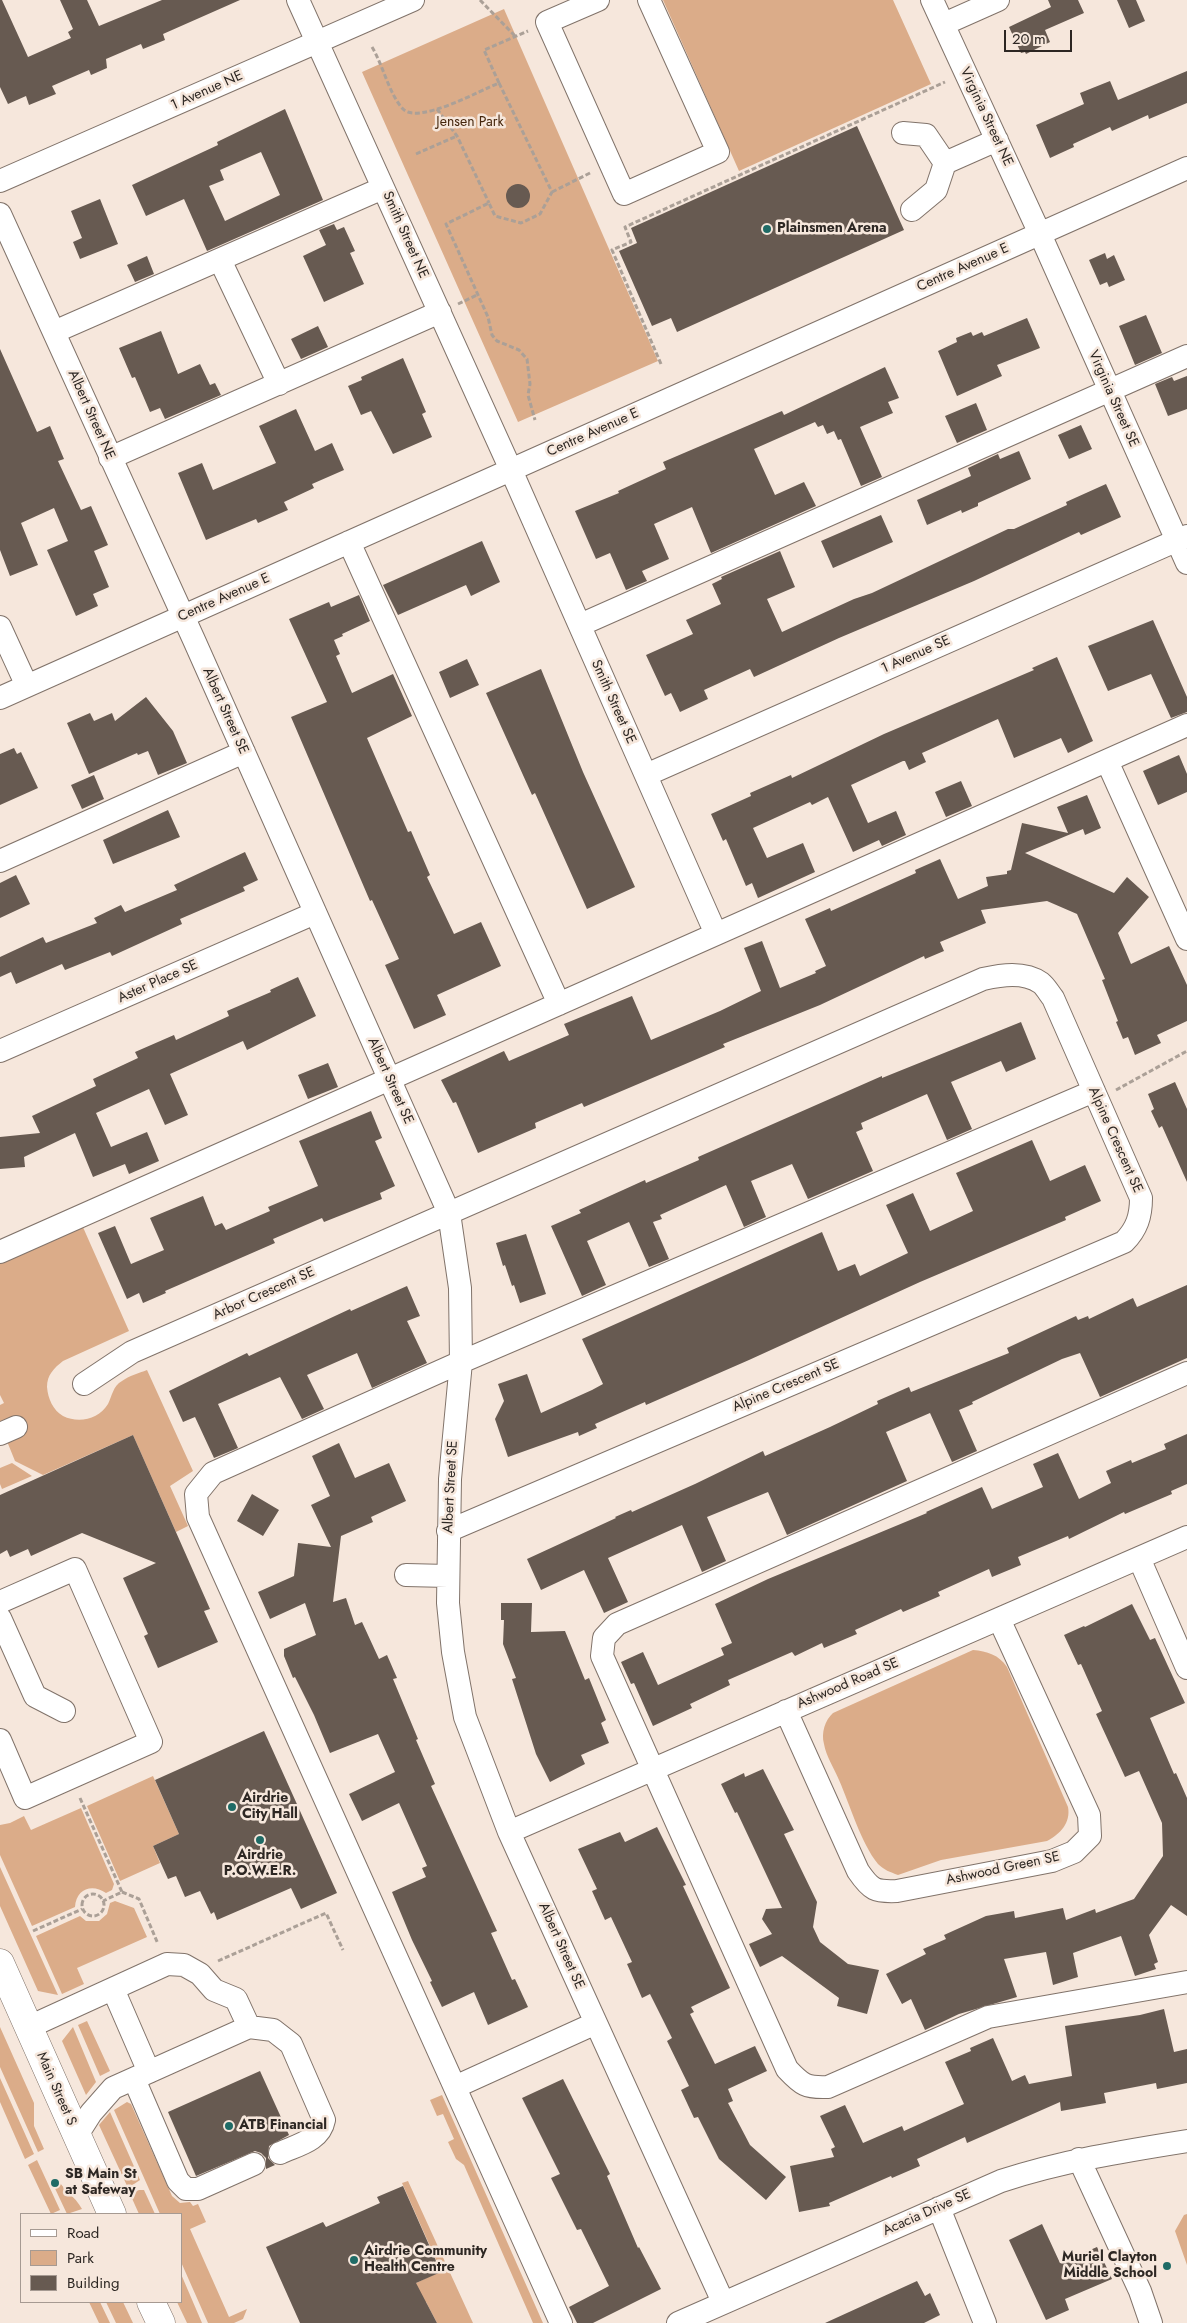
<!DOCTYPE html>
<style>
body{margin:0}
#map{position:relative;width:1187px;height:2323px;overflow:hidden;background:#f6e7dc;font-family:Jost,sans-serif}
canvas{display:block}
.legend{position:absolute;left:20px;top:2213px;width:162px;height:90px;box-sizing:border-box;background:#f6e7dc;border:1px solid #a69a92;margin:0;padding:6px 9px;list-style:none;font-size:15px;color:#2d2723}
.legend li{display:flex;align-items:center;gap:10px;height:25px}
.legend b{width:25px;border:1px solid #a69a92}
.scale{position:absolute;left:1004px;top:30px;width:68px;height:22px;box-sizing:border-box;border:2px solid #2d2723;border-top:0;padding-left:6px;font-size:15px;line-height:18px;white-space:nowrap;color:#2d2723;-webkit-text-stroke:4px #f6e7dc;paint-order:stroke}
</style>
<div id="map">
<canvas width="1187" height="2323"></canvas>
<ul class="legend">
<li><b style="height:6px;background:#fff"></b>Road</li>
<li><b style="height:14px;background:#dbac89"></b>Park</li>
<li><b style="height:14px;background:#675a51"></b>Building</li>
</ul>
<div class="scale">20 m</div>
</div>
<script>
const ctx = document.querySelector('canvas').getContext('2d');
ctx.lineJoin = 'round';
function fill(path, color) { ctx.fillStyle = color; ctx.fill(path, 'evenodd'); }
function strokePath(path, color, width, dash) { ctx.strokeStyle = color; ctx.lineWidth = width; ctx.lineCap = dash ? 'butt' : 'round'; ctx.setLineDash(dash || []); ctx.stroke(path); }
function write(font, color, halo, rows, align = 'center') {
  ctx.font = font + ' Jost,sans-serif'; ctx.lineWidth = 5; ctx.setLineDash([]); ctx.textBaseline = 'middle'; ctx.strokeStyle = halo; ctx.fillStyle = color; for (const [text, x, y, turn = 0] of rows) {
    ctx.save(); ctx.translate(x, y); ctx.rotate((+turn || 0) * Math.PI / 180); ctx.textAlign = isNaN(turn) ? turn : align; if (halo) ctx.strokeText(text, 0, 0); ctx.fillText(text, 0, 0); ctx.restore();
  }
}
fill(new Path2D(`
 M663,0H893L931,84L739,171Z
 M504,9L658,361L518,422L362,72Z
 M82,1225L129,1331L63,1361C54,1368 47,1375 47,1387C48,1399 53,1410 63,1416C79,1424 99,1419 108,1404C112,1396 113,1386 122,1381C129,1376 139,1373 147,1370L193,1471L170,1486L188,1526L176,1532L133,1435L43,1475L15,1461L0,1424V1405L4,1403L0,1395V1262Z
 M12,1463L32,1476L2,1489L0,1484V1468Z
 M973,1650C987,1651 999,1655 1007,1667L1068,1807C1071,1823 1060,1834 1047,1841L941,1860L898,1875C890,1872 884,1870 878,1864C861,1843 850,1805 839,1780C834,1768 826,1756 824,1744C821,1733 825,1720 833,1713Z
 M153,1776L179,1834L153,1846L160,1863L120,1881L87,1806Z
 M81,1808L114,1884L112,1890L106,1893C92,1883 76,1889 75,1907L32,1926L0,1855V1825L10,1823L24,1816L31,1830Z
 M0,1867L58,1995L38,1991L0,1906Z
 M115,1901L134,1908L147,1937L77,1968L84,1984L62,1994L36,1936L80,1916L86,1921H99L107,1914L110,1903Z
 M87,2021L110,2071L100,2076L78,2025Z
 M0,2027L34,2103V2126L44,2149L38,2152L0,2067Z
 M73,2027L96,2082L86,2095L62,2041Z
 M0,2078L34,2154L25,2159L0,2102Z
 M442,2095L543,2323H533L464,2165L456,2159L448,2142L454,2139L443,2114L437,2116L430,2100Z
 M127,2102L131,2104L172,2196L180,2203L190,2202L193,2206L198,2204L206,2222L190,2229L229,2317L247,2309L243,2319L234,2323H208L181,2262V2214H160L114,2110Z
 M110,2112L140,2180L128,2188L99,2125Z
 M37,2160L60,2210L51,2214L28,2165Z
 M57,2178C63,2190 75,2196 82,2209L67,2214L51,2180Z
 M408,2181L473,2323H437L426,2302L423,2303L414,2284L441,2271L402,2183Z
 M139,2190H144L155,2214H139L130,2194Z
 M1187,2214V2265L1175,2231L1184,2215Z
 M181,2274L202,2323H187L177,2302H181Z
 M89,2302H100L110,2323H99Z
 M106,2302H123L133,2323H116Z`), '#dbac89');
fill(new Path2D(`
 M0,0H2L28,57L71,38L68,32L73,29L60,0H87L99,26L162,0H240L163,34L165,40L143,49L141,44L106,59L107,68L91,75L89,70L52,86L56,94L29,105L26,96L8,104L0,87Z
 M1048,0H1078L1084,13L1045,30L1050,42L1026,54L1025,52L1021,53L1009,27L1051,7Z
 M1117,0H1136L1145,21L1129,28Z
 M1187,71V103L1149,119L1148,115L1112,131L1110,127L1073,144L1074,147L1050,158L1036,125L1084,104L1080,93L1110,81L1118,100Z
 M285,109L323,200L207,251L184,199L146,216L132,185L218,145L217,142ZM261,152L280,195L225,221L209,186L224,180L220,170Z
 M857,126L904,230L677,332L671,318L652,326L619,251L637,243L631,228Z
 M506 196a12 12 0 1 1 24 0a12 12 0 1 1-24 0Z
 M100,199L118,244L80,259L73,242L82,238L71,211Z
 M334,224L337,230L344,227L355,251L350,253L364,284L324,302L303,256L326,245L319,230Z
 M1105,253L1107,259L1114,255L1125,280L1109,287L1107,282L1100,285L1089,260Z
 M147,256L154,274L135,282L127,265Z
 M1146,315L1162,353L1135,365L1119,326Z
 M1027,318L1040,348L997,365L1002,376L957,396L938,351L957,342L956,338L971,332L973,336L982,332L984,336Z
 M318,326L328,347L301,359L291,339Z
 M161,331L178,374L200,364L210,385L215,383L221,395L165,419L160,408L150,412L135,377L132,378L119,348Z
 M0,349L37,432L50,426L64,459L58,461L81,510L91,506L108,545L94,551L109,587L93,594L98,606L76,616L47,550L68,541L54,508L21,523L38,565L10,576L0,550Z
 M403,358L426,412L422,414L432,437L393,454L371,411L361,415L348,386L362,380L361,377Z
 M885,367L899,398L888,402L893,413L860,427L882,477L861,486L841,439L838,440L834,431L827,434L823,425L818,427L815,422L754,449L775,495L804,482L816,506L711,553L692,507L654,524L669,559L642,571L647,581L626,590L610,553L596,559L575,511L619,493L618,491L666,469L663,462L782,411L784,415Z
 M1187,376V409L1168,416L1155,384L1172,377L1174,381Z
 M976,403L987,430L957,443L945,416Z
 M296,409L315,451L332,443L344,470L312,484L314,488L284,502L288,510L258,523L256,519L206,540L178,473L202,463L213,490L276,463L259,426Z
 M1081,425L1092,449L1069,459L1058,435Z
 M1019,451L1031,479L978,503V506L962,513L961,510L927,525L917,500L971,476L968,468L998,454L1000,459Z
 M1106,484L1121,517L1081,535L1079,532L974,581L839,638L754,677L750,669L704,690L708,699L680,712L671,693L665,696L646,655L693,634L686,620L721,604L712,584L722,579L721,577L780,551L795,587L767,599L782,632L854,599L872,593L1008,529H1014L1067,505L1066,502Z
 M881,515L893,542L833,568L821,541Z
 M482,541L500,582L471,596L466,585L398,615L383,585Z
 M359,595L370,621L342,634L343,636L334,640L340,654L336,656L352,693L393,674L412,716L367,738L408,832L411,831L430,875L427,877L454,934L481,922L501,966L437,995L446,1015L414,1029L385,965L399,959L372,900L370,901L291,717L327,702L289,619L329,602L331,607Z
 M1153,620L1187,697V712L1171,718L1151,674L1108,691L1088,646Z
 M1057,657L1093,741L1068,753L1061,738L1014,758L998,719L922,753L926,762L909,770L905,761H903L851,785L868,823L896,811L906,835L882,846L879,840L853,852L828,797L812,805L810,802L753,828L767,858L803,843L815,872L758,898L752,883L746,886L726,839L723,841L711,814L751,796L750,793L791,775L792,778L884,734L1034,670L1032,668Z
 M467,659L479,685L450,698L439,672Z
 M541,669L583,772L635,887L587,909L535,793L532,795L486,693Z
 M146,697L173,731L187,763L158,775L148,751L138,755L137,753L89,774L67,723L90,713L94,721L112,713L115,721Z
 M14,748L17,754L21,752L38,788L0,805V754Z
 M1179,755L1187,774V792L1158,805L1143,771Z
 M94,775L104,799L82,809L71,785Z
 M961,781L972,806L946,817L935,792Z
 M1087,795L1101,828L1085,835L1083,829L1025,853L1114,893L1127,877L1149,897L1118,933L1131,964L1169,946L1187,985V1021L1157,1035L1161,1043L1135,1055L1128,1037L1123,1039L1116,1022L1118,1021L1102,980L1105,979L1077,914L1047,901L981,910L986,923L940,942L944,951L925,959L924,956L820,1005L723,1044L725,1047L683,1065L584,1107L582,1103L535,1123L536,1128L478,1153L456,1102L453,1103L441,1080L504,1051L509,1061L569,1035L564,1024L632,996L651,1040L720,1011L761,991L744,948L762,941L780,988L816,973L815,971L826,966L805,919L830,908L831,911L916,873L915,870L940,859L958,899L988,886L986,877L1007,874V871L1011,870L1022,823L1068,833L1057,807Z
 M168,810L180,837L113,864L103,840Z
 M245,852L258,880L243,887L245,891L180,919L182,924L112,956L110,952L65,970L62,964L16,984L11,972L0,977V957L43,937L46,943L97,923L94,918L121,905L125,912L177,890L174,885Z
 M16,875L30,904L0,918V883Z
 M298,977L316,1016L247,1050L243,1041L170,1074L188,1115L165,1125L149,1089L96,1113L111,1147L147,1132L159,1161L129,1174L125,1164L93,1177L75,1133L24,1157L25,1167L0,1169V1137L40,1133L32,1116L96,1086L93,1079L138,1058L135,1052L174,1035L176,1040L229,1016L227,1011L271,992L270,990Z
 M1021,1022L1036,1059L1006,1072L1001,1061L951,1082L972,1129L947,1140L927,1094L861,1123L863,1129L856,1132L873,1171L808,1199L792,1164L751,1181L766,1217L744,1227L726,1185L660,1215L662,1219L653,1222L669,1259L649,1267L629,1222L587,1241L606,1285L582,1296L551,1226L581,1213L579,1210L645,1180L646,1183L699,1160L698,1157L882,1076V1078Z
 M328,1063L338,1087L308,1099L298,1075Z
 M1175,1082L1187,1109V1182L1162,1126L1159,1128L1151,1111L1154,1109L1148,1094Z
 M371,1111L382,1138L375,1141L395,1186L380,1193L382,1199L324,1222L322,1218L273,1239L275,1243L165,1291L166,1293L143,1303L139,1293L127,1299L98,1233L115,1226L131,1264L164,1250L150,1218L203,1196L215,1226L222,1223L226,1230L270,1211L268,1207L318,1186L299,1141Z
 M1032,1140L1050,1181L1085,1165L1101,1201L1065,1217L1066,1220L920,1282L749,1360L646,1405L645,1402L595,1424L597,1428L579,1436L578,1432L508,1457L495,1419L504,1401L498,1384L527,1374L541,1413L592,1390L603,1384L582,1339L822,1232L838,1271L855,1264L860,1276L908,1253L886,1205L913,1193L930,1231L973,1211L956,1173Z
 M526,1234L546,1294L520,1303L514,1285L512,1286L505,1265L503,1266L496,1243Z
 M1187,1285V1358L1100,1397L1080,1353L1062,1359L972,1402L973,1404L959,1410L977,1451L952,1462L930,1413L886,1432L907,1481L787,1535L768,1492L707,1517L726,1561L702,1572L682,1525L608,1558L628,1602L604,1613L584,1570L541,1590L527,1559L616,1518L615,1517L631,1510L632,1512L695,1484L763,1451L765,1456L830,1427L878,1404L877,1401L909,1387L911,1392L1009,1353L1007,1348L1076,1316L1078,1320L1088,1316L1089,1319L1133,1298L1137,1307Z
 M407,1286L420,1316L407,1321L427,1363L372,1388L357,1353L307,1375L324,1409L302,1419L280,1377L218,1404L238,1448L214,1458L195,1417L183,1422L169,1391L247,1353L249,1356L350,1309L351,1311Z
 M1187,1434V1484L1171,1491L1172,1494L1125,1514L1124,1512L1069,1539L1068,1536L1018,1557L1021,1565L992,1577L989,1569L938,1592L940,1596L903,1612L901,1609L855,1630L857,1634L824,1648L822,1643L795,1656L792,1652L728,1680L730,1685L690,1704L692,1708L653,1726L634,1683L631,1684L621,1662L643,1652L658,1685L724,1655L721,1648L732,1643L715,1604L768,1579L927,1513L926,1512L982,1487L992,1509L1043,1487L1033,1464L1058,1453L1079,1499L1111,1483L1106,1471L1131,1460L1132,1463L1166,1449L1164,1444Z
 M133,1435L210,1609L204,1611L218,1642L158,1668L144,1636L148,1634L123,1578L156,1563L82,1533L31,1556L28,1549L10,1557L7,1550L0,1554V1495Z
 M339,1443L355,1478L389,1463L406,1501L371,1517L373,1522L341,1536L333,1602L346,1598L355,1625L362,1622L379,1659L387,1655L397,1678L393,1679L418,1739L416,1740L435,1784L431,1786L497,1931L491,1933L512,1980L515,1979L528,2007L488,2025L474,1992L442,2007L430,1982L432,1981L412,1940L392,1892L426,1877L422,1868L427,1866L399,1803L362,1821L349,1794L395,1772L378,1734L330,1753L314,1715L295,1677L293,1678L284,1656V1649L316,1635L305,1603L270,1619L258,1592L294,1576L298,1543L331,1547L311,1505L330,1496L312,1456Z
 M252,1494L279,1510L263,1536L237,1521Z
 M501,1603H532L531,1632L565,1631L585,1680L589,1678L606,1720L601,1723L609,1743L581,1755L585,1764L550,1782L536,1754L512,1679L516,1678L503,1644L504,1620H501Z
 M1132,1604L1150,1640L1155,1638L1185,1703L1150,1718L1174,1774L1176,1773L1187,1798V1916L1171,1905L1149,1935L1158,1962L1154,1964L1156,1969L1135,1976L1121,1936L1073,1953L1078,1977L1053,1985L1046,1952L1004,1959L1017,1997L959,2014L925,2030L911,1999L902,2004L886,1974L926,1954L923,1949L946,1939L944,1935L986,1916L1014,1911L1015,1918L1063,1908L1066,1920L1095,1909L1096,1913L1134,1899L1163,1856L1162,1823L1139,1771L1125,1777L1096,1714L1102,1711L1081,1664L1078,1665L1064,1635L1084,1626L1085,1627Z
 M264,1731L337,1893L301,1909L291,1888L217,1920L214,1912L211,1914L200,1891L185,1897L176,1876L168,1879L153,1846L179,1834L155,1780Z
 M763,1769L794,1830L784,1834L817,1902L813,1927L820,1942L848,1964L879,1970L867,2014L837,2006L839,1998L782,1956L760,1967L749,1944L772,1934L762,1919L766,1909L782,1908L737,1812L735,1813L721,1784L744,1773L745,1777Z
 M657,1827L686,1885L683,1886L730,1988L691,2007L694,2012L690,2014L715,2064L755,2046L767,2071L728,2089L733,2101L728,2103L750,2145L786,2177L766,2200L719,2159L698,2117L694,2118L681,2090L689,2086L667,2041L672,2038L650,1994L642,1998L627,1964L632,1962L611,1917L605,1920L592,1891L597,1889L578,1849L620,1832L625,1842Z
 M1164,2009L1174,2052L1187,2049V2083L1157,2089L1156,2083L1104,2093L1106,2103L1061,2111L1060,2102L967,2143L965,2137L917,2159L920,2166L892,2178L891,2176L829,2203L830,2206L799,2212L790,2166L834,2157L831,2149L835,2147L820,2116L845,2105L863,2143L902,2126L904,2131L964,2104L945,2062L971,2051L970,2048L993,2038L1012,2081L1025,2075L1029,2084L1072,2076L1065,2026L1140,2015Z
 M260,2071L289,2135L269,2146L268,2158L275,2165L266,2169V2158L261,2153L255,2151L196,2176L168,2112Z
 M563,2079L610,2174L607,2176L638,2248L639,2247L661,2289L593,2323H577L569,2307L609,2286L581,2229L577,2230L551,2178L560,2174L522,2098Z
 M403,2186L441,2272L416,2283L437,2323H300L266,2247L323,2222L326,2227L380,2203L377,2197Z
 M1042,2224L1060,2263L1097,2247L1112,2279L1065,2299L1069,2310L1046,2320L1009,2240Z
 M917,2281L925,2296L930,2293L940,2315L924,2323H825Z`), '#675a51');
const minor = new Path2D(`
 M298,0L511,470L716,934
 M598,0L547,22L624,194L718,152L649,0
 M932,0L1040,234L1187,563
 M944,24L998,0
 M903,133L926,135L945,163
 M0,181L413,0
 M912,210L936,190L945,163L997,140
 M0,214L194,640L449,1213L460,1288L461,1362L450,1479L448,1603L453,1652L465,1717L509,1832L723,2302
 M220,260L279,384
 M54,332L383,188
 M110,458L440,312
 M349,542L559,1004
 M580,625L1187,356
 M0,627L27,686
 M0,698L1187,168
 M1107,761L1187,939
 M646,775L1187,536
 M0,861L244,752
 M0,1051L315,913
 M0,1252L1187,725
 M1187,1373L617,1624L604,1638L602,1656L787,2069C802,2085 806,2088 828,2087L988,2017L1187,1982
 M84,1384L132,1352L983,979C1001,975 1024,971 1041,983C1045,986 1049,993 1053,998L1141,1198C1141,1216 1137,1229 1124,1242L448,1531
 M0,1434L16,1427
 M1139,1558L1187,1668
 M406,1575L448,1576
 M0,1602L75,1569L151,1742L25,1798L0,1740
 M0,1618L35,1696L64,1711
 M786,1711L858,1871C871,1890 875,1892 897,1891L1052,1861L1074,1852L1090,1836L1089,1815L999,1619
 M509,1832L1187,1537
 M113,1989L149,2072
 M29,2027L167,1964L184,1965L200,1974L214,1990L236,1999L249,2027
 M134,2079L178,2181L186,2189H198L254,2164
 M455,2087L596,2023
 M77,2135L91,2113L113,2088L249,2027L273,2030L291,2044L324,2120C320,2141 297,2145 280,2153
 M1079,2159L1140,2291L1151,2323
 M939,2208L985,2323
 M561,2323L198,1517L196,1494L213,1473L461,1362L1094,1091
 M678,2323L1001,2181C1062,2161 1124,2151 1187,2141`);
const major = new Path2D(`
 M0,1963L112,2214
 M151,2302L161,2323`);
strokePath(minor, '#81736a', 24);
strokePath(major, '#81736a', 29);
strokePath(new Path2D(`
 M480,0L515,36
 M372,47C383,65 389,94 403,109C418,125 481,90 499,83L552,192L540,214L521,223L495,216L489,203L446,224L488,317L492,335L497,341L519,350L527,359L530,384L528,395L535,420
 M499,83L484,50L528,31
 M437,109L457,136L489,203
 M416,154L457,136
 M552,192L592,172
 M458,304L477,295
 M661,364L612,250L631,242L625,227L945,82
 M1116,1090L1187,1051
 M80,1798L122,1892L103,1901
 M122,1892L139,1899L158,1944
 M82 1905a11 11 0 1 1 22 0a11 11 0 1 1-22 0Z
 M33,1931L82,1909
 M218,1961L326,1913L343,1950`), '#aba097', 3, [5, 2.5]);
strokePath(minor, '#fff', 22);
strokePath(major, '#fff', 28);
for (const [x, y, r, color] of [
 [767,229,5,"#1f6b66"],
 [232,1807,5,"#1f6b66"],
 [260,1840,5,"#1f6b66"],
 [229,2126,5,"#1f6b66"],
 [55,2183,5,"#1f6b66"],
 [354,2260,5,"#1f6b66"],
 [1167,2266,5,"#1f6b66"]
]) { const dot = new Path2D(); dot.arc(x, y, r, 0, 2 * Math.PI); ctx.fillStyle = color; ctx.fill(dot); strokePath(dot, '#f6e7dc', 2); }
write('14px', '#2d2723', '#f6e7dc', [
 ["1 Avenue NE",207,91,-24],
 ["Virginia Street NE",986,117,65],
 ["Smith Street NE",405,235,66],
 ["Centre Avenue E",963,268,-24],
 ["Virginia Street SE",1113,399,66],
 ["Albert Street NE",91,415,66],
 ["Centre Avenue E",593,433,-24],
 ["Centre Avenue E",224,598,-24],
 ["1 Avenue SE",916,655,-24],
 ["Smith Street SE",613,702,66],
 ["Albert Street SE",225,711,66],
 ["Aster Place SE",158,982,-24],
 ["Albert Street SE",390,1081,66],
 ["Alpine Crescent SE",1115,1140,66],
 ["Arbor Crescent SE",264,1294,-24],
 ["Alpine Crescent SE",786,1386,-23],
 ["Albert Street SE",451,1487,-87],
 ["Ashwood Road SE",848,1684,-23],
 ["Ashwood Green SE",1003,1869,-12],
 ["Albert Street SE",561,1946,66],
 ["Main Street S",56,2089,66],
 ["Acacia Drive SE",927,2213,-24]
]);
write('14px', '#45260c', '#f6e7dc', [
 ["Jensen Park",470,123]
]);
write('bold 14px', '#2d2723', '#f6e7dc', [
 ["Plainsmen Arena",777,229],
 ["Airdrie",242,1799],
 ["City Hall",242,1815],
 ["Airdrie",260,1856,"center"],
 ["P.O.W.E.R.",260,1872,"center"],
 ["ATB Financial",239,2126],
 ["SB Main St",65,2175],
 ["at Safeway",65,2191],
 ["Airdrie Community",364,2252],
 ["Health Centre",364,2268],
 ["Muriel Clayton",1157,2258,"right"],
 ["Middle School",1157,2274,"right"]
], 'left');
</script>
